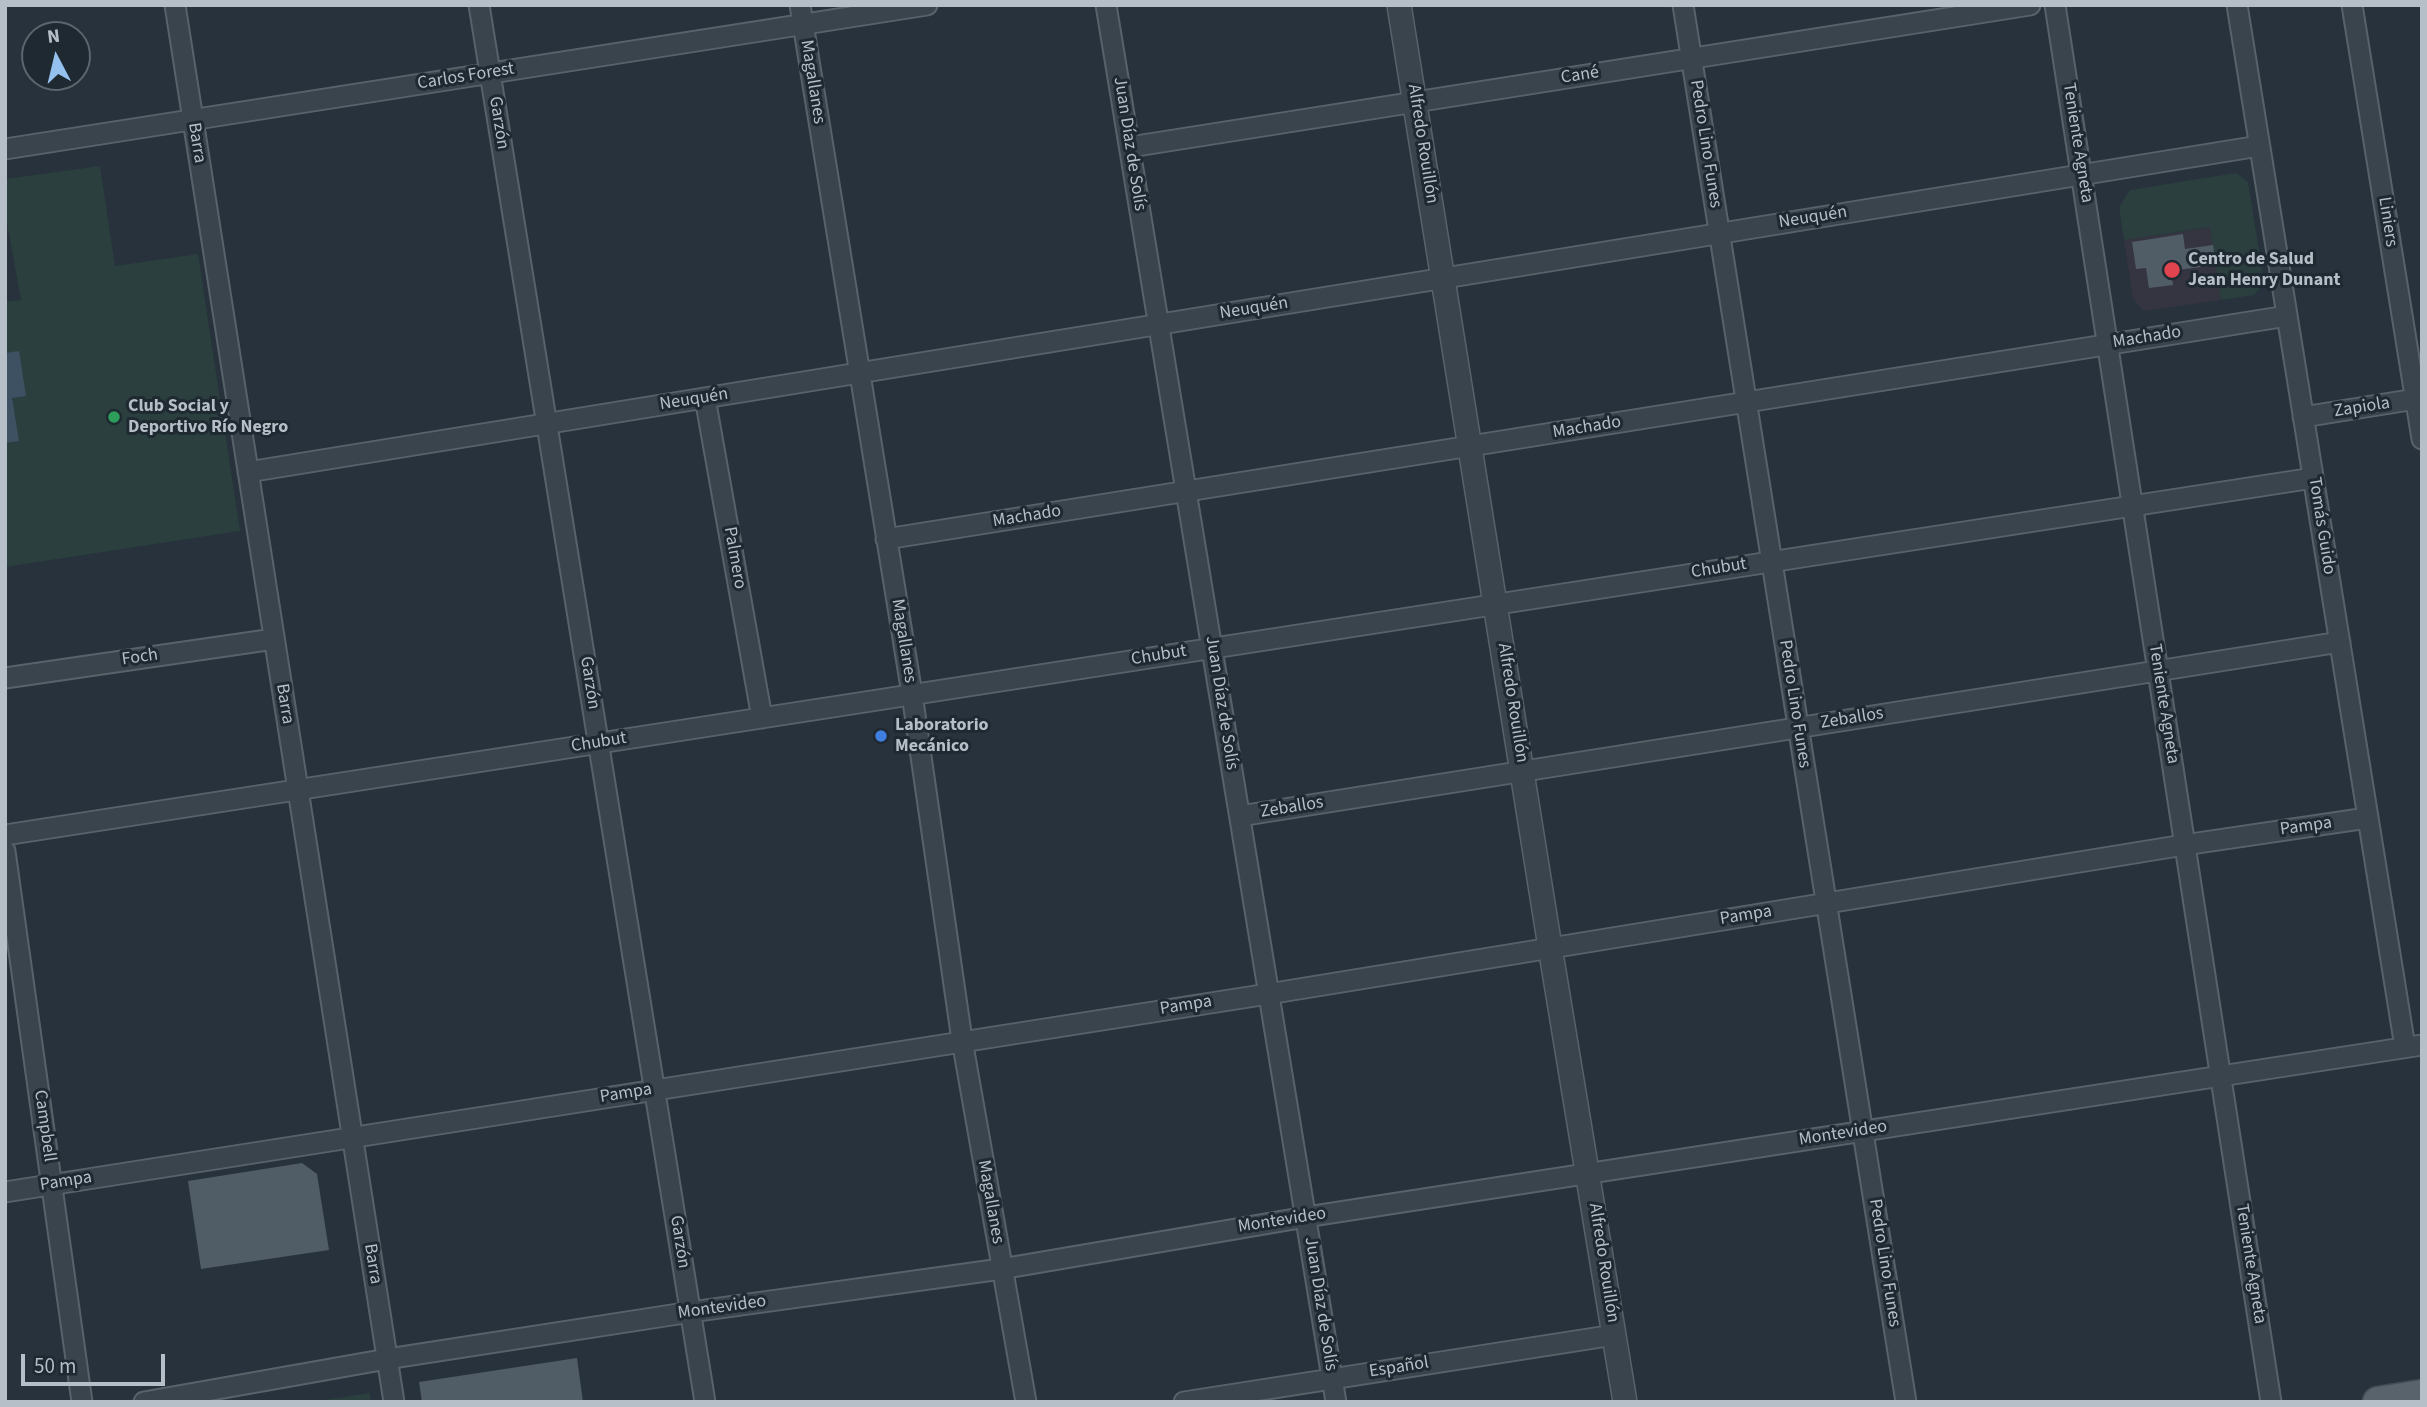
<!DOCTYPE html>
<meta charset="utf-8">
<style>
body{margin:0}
#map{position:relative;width:2427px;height:1407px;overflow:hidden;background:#27323c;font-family:"Source Sans 3",sans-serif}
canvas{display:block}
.frame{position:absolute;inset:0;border:7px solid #b6bfc7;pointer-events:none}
.north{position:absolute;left:21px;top:21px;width:70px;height:70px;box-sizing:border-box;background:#1f2931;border:2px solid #5b656d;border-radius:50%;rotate:353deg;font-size:19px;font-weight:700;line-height:28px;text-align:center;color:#b6bfc7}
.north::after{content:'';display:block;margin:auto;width:24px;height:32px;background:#95c1ee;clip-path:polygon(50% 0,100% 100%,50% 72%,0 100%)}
.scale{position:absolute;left:21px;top:1354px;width:144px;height:32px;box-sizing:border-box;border:4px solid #b6bfc7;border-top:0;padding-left:9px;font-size:21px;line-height:24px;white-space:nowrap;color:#b6bfc7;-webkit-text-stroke:5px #1f2931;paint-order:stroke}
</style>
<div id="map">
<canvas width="2427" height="1407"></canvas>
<div class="frame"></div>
<div class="north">N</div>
<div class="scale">50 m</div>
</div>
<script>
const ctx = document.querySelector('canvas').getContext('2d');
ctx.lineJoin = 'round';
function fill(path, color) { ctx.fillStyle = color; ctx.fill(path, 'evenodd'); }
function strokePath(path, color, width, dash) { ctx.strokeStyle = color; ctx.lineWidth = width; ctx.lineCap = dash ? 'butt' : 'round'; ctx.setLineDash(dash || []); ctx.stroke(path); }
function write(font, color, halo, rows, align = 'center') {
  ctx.font = font + ' "Source Sans 3",sans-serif'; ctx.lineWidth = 6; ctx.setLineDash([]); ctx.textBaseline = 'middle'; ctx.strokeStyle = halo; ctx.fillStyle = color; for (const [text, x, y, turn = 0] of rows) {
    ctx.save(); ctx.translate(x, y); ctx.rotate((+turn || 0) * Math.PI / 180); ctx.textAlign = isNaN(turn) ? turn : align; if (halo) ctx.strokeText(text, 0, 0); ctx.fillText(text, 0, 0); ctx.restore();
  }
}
fill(new Path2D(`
 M2211,227L2221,300L2144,311L2133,299L2124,240Z`), '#353541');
fill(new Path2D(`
 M100,166L115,266L198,254L240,531L5,567V302L21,300L5,212V179Z
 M2236,173L2248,182L2264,282L2254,295L2221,300L2210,227L2124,240L2119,207L2130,190Z
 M370,1393L371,1402H312L369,1393Z`), '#2a3f3e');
fill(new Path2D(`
 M19,351L26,396L12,398L19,441L5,443V353Z`), '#3e5163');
fill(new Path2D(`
 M2183,234L2185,249L2213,245L2216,265L2171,271L2173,285L2149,288L2146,268L2136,269L2132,242Z
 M302,1163L317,1174L329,1250L201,1269L188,1181Z
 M577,1358L583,1402H422L419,1382Z`), '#505d67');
const minor = new Path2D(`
 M175,5L394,1402
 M479,5L705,1402
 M800,5L912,694L962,1040L1026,1402
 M1106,5L1336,1402
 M1683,5L1906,1402
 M2055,5L2271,1402
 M2237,5L2405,1047
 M2352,5L2422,439
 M1130,147L2030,5
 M5,149L927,5
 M705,398L762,718
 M2303,417L2422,398
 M248,472L2259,146
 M886,539L2287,316
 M5,678L274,639
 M1240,816L2340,642
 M5,835L2313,478
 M5,851L82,1402
 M5,1192L1268,994L2184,845L2367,818
 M144,1402L387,1359L691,1312L1001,1269L1306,1217L2422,1045
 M1184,1402L1614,1335`);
const tertiary = new Path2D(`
 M1399,5L1550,947L1625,1402`);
const primary = new Path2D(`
 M2378,1402L2422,1395`);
strokePath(minor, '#58626a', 23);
strokePath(tertiary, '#58626a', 26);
strokePath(primary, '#434d55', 33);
strokePath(minor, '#3a444c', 19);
strokePath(tertiary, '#3a444c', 23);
strokePath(primary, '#58636c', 30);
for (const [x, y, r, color] of [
 [2172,270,9,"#e0444e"],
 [114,417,7,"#2e9e5b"],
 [881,736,7,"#3f7fe0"]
]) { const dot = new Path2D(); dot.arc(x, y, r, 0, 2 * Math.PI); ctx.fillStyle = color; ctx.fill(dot); strokePath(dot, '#1f2931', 2.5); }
write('18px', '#b6bfc7', '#1f2931', [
 ["Cané",1580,76,-9],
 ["Carlos Forest",466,77,-9],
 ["Magallanes",812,82,81],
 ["Garzón",498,123,81],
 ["Barra",196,143,81],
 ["Teniente Agneta",2077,143,81],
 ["Juan Díaz de Solís",1129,144,81],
 ["Alfredo Rouillón",1422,144,81],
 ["Pedro Lino Funes",1705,144,81],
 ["Neuquén",1813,218,-9],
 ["Liniers",2387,222,81],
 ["Neuquén",1254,309,-9],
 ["Machado",2147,338,-9],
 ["Neuquén",694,400,-9],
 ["Zapiola",2362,408,-9],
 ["Machado",1587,428,-9],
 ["Machado",1027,517,-9],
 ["Tomás Guido",2321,526,81],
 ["Palmero",734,558,80],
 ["Chubut",1719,569,-9],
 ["Magallanes",903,641,81],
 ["Chubut",1159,656,-9],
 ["Foch",140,658,-8],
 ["Garzón",589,683,81],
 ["Juan Díaz de Solís",1221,703,81],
 ["Alfredo Rouillón",1512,703,81],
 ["Barra",284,704,81],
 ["Pedro Lino Funes",1794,704,81],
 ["Teniente Agneta",2163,704,81],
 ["Zeballos",1852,719,-9],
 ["Chubut",599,743,-9],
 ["Zeballos",1292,808,-9],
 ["Pampa",2306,827,-8],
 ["Pampa",1746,916,-9],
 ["Pampa",1186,1006,-9],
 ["Pampa",626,1094,-9],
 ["Campbell",44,1126,82],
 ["Montevideo",1843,1134,-9],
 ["Pampa",66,1182,-9],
 ["Magallanes",990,1202,80],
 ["Montevideo",1282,1221,-9],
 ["Garzón",679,1242,81],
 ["Alfredo Rouillón",1603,1263,81],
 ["Pedro Lino Funes",1884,1263,81],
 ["Barra",372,1264,81],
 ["Teniente Agneta",2250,1264,81],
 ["Juan Díaz de Solís",1320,1304,81],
 ["Montevideo",722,1308,-8],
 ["Español",1399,1368,-9]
]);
write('bold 18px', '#b6bfc7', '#1f2931', [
 ["Centro de Salud",2188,260],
 ["Jean Henry Dunant",2188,281],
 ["Club Social y",128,407],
 ["Deportivo Río Negro",128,428],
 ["Laboratorio",895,726],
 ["Mecánico",895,747]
], 'left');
</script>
